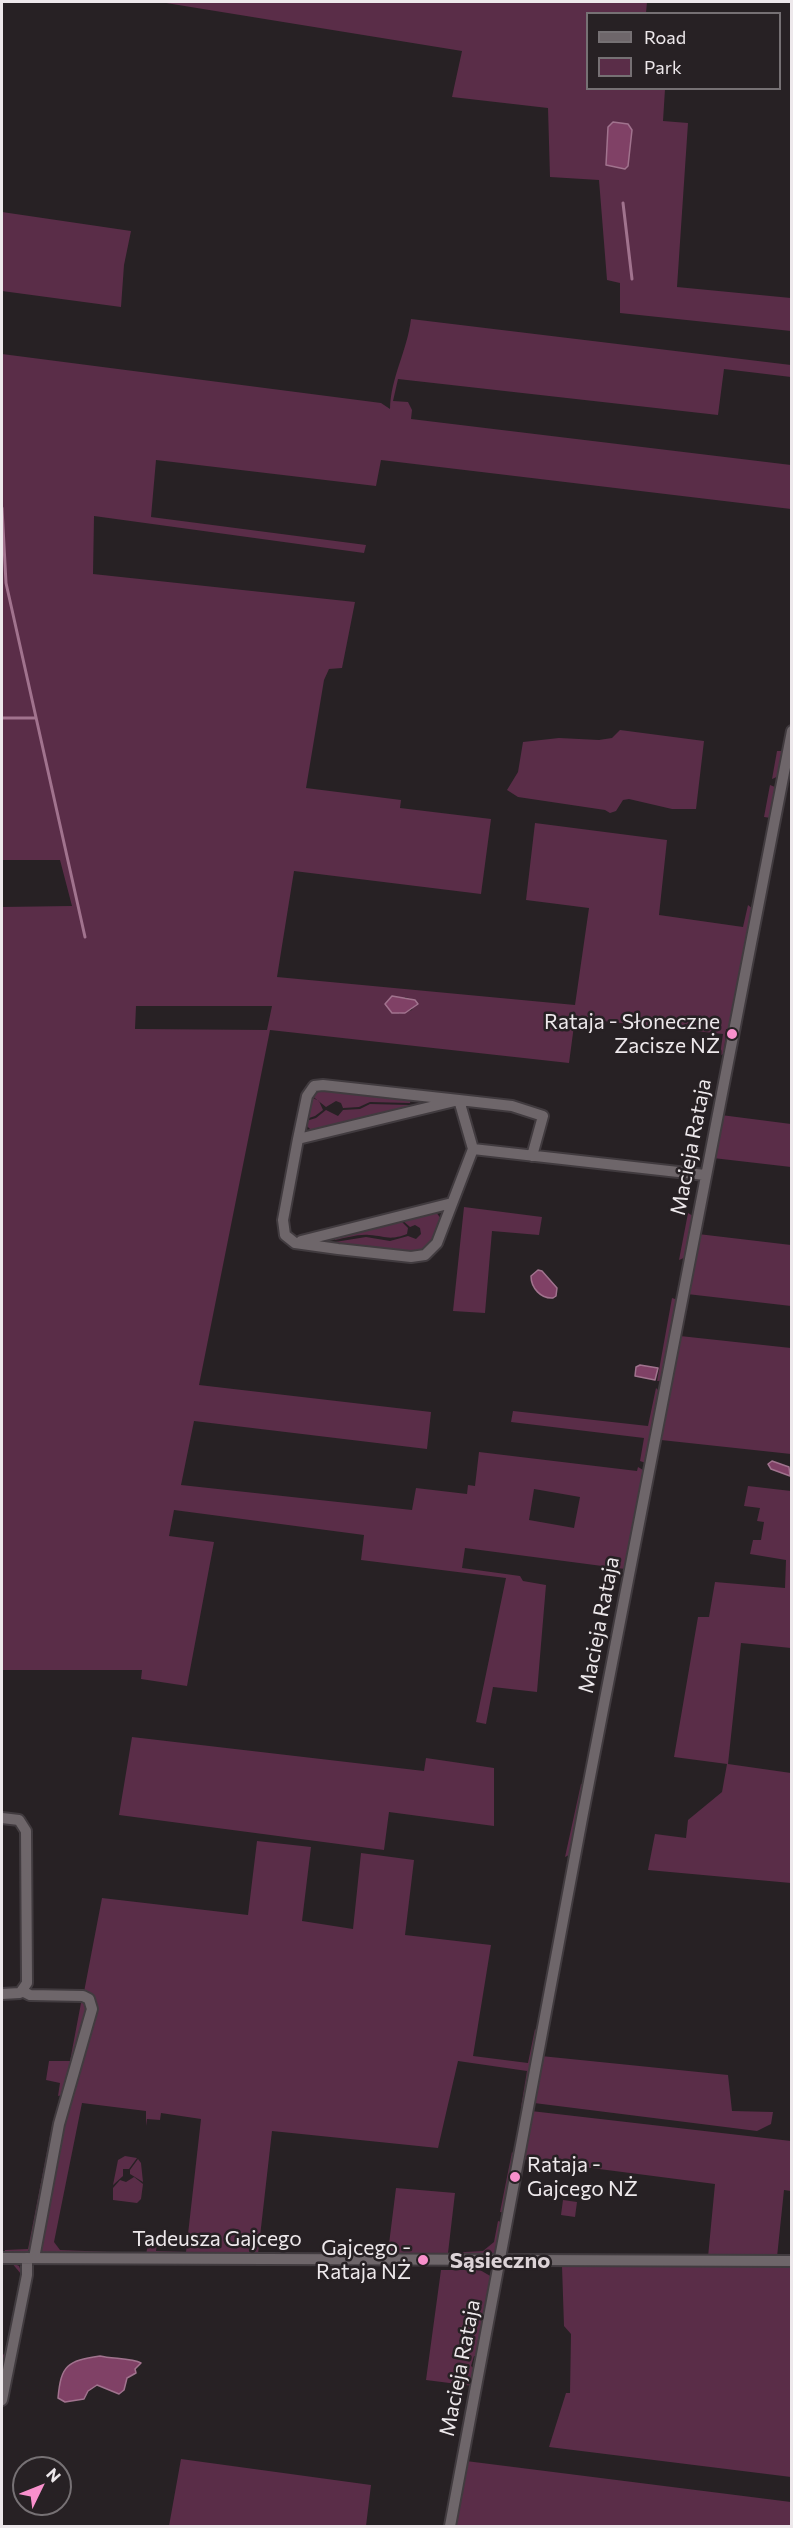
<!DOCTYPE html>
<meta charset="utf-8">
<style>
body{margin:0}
#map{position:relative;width:793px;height:2528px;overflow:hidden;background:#272124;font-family:Commissioner,sans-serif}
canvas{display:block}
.frame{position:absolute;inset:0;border:3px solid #ede8eb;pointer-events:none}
.legend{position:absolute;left:586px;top:12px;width:195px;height:78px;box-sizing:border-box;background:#272124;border:2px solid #767174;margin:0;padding:8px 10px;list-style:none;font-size:18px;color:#ede8eb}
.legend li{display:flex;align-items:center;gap:12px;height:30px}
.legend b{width:30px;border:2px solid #767174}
.north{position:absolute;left:12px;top:2456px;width:60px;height:60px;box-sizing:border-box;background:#272124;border:2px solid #767174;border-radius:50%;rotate:47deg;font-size:16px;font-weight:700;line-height:24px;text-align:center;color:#ede8eb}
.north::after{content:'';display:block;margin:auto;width:21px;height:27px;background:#f890cc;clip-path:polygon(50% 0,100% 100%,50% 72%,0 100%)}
</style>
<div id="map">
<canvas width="793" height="2528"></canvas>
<div class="frame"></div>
<ul class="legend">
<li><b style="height:8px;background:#6e666a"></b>Road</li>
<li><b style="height:16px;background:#5a2d48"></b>Park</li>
</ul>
<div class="north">N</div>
</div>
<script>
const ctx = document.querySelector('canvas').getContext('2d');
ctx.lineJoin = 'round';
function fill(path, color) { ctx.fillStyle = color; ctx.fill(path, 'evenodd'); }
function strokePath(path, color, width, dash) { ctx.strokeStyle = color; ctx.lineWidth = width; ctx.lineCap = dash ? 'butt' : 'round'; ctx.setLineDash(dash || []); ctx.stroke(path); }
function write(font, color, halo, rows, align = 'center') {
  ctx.font = font + ' Commissioner,sans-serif'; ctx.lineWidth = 5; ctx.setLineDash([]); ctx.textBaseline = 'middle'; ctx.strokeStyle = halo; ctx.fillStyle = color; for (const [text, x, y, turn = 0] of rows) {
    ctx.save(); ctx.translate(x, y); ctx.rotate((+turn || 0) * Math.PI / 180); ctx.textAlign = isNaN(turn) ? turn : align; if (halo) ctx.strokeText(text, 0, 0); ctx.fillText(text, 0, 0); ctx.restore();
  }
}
fill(new Path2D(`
 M160,2H647L646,13L588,14V88L665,89L663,121L688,123L677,287L791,298V331L620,313V283L607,280L599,180L550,177L548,108L452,97L462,51Z
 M2,212L131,231L124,265L121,307L2,291Z
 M411,319L791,365V377L724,369L718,415L398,379L393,401L408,402L412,410L411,419L791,465V509L381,460L376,486L156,460L151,517L366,545L364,553L94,516L93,574L355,602L342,668L329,669L324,680L306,788L401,800L400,808L491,819L481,894L294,871L277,977L575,1005L589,908L526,900L535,823L667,840L659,915L743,927L748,905L753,909L729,1029H726L724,1054L720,1055L723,1034L575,1018L569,1063L270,1030L199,1385L431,1412L427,1449L194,1421L181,1485L412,1510L416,1488L467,1494L468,1485L475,1486L479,1452L637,1471L638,1467L643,1470V1474L625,1569L465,1548L462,1568L520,1576L523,1581L546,1585L537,1692L493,1687L486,1724L476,1722L506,1578L361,1560L364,1535L174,1510L169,1536L214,1542L187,1686L141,1679L142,1670H2V907L72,906L60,860H2V354L381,403L390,409C391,376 407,352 411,319ZM405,997L415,1000L412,1010L399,1014ZM136,1006H272L267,1030L135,1029ZM534,1489L580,1497L574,1528L529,1520Z
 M620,730L704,741L696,809H672L629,799L623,800L616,811L610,813L605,810L518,797L507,790L518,772L523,742L559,738L599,740L612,738Z
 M777,751H784L779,776L772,779Z
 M770,785L775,787L771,818L764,817Z
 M318,1089L411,1099L410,1103L370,1102L359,1107L343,1108L341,1103L336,1101L326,1107L311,1095Z
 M311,1097L319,1101L323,1110L315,1116L306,1119Z
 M370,1104L410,1105L411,1107L311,1130L306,1125V1121L316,1118L326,1110L338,1116L343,1110L360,1109Z
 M721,1115L791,1124V1167L713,1158Z
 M464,1207L542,1217L539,1235L492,1231L485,1313L453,1311Z
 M436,1212L441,1219L433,1242L419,1253L333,1244L335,1242L366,1237L390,1241L408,1236L416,1239L421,1234L420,1228L415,1225L410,1227L402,1220Z
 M688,1213L693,1216L686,1257L679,1260Z
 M400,1220L408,1228L407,1234C389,1241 386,1236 369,1235C358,1234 346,1238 335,1240L334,1237Z
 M698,1234L791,1245V1306L687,1294Z
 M672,1298L678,1300L662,1381H657Z
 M680,1336L791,1348V1454L661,1440Z
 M656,1388L660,1392L646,1463L640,1461L644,1438L511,1422L513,1411L648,1426Z
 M748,1486L791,1491V1648L741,1643L728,1764L791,1773V1883L648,1870L655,1834L686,1838L688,1820L722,1792L727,1764L674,1757L698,1617H709L715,1582L785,1588L786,1560L750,1554L753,1540H761L764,1522L757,1521L760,1508L744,1506Z
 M132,1737L424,1771L426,1758L494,1768V1826L389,1812L384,1850L119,1815Z
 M581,1784L585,1785L571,1854L565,1857Z
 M257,1841L311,1847L302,1921L353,1929L361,1853L414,1860L405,1935L491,1945L473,2056L528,2063L535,2029L538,2032L525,2105L521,2107L527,2071L458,2061L438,2148L272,2131L258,2254H146L150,2236L158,2237L156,2251L186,2252L201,2119L161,2113L160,2120L147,2119L146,2126V2111L82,2103L54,2242L60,2250L136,2253H40L69,2092L98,2008L95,1999L84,1992L102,1898L248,1915Z
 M77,1997L83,1999L87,2009L86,2018L62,2095L58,2096L60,2083L46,2080L49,2061H70L81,2003Z
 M541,2056L728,2075L732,2111L773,2112L771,2124L757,2131L534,2103Z
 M531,2111L791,2141V2191L784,2190L777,2257H708L715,2184L522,2159Z
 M52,2126L54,2127L31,2246L27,2253L5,2254V2250L28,2249Z
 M512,2152L515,2155L506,2213L500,2212Z
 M125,2156L137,2158L129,2169H123V2176L113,2185L118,2160Z
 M138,2159L141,2163L143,2182L130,2174V2170Z
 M134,2177L143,2184L141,2199L137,2203L113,2200V2188L120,2180L126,2182Z
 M396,2188L455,2193L448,2253L483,2251L494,2242L498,2221L504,2223L498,2250L492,2256L360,2255L359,2250L363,2252H388Z
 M563,2200L577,2202L575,2217L561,2215Z
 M11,2262L19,2266L22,2274L2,2381V2355L5,2354L21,2274Z
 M219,2263L329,2264L331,2266L217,2265Z
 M516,2265H547L549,2269L506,2270Z
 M791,2265V2477L549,2447L566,2393H570L571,2334L564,2326L562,2266Z
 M441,2270H480L492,2277L478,2357L474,2356L471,2366L476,2370L473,2386L426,2380Z
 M181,2459L371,2485L366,2526H169Z
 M466,2461L791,2502V2526H453Z`), '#5a2d48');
const water = new Path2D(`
 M613,122L628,124L632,130L628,166L625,169L606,165L608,127Z
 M392,996L415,1000L418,1004L405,1013H392L385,1004Z
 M538,1270L542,1271L557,1288L556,1296L553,1298C541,1299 531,1288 531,1276Z
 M640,1365L658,1368L655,1380L635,1376L636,1367Z
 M772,1461L789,1467L790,1476L771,1469L768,1464Z
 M100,2356C112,2359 132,2358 141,2363L135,2369L136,2373L127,2378L124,2390L119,2394L97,2385L88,2391L84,2399L65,2402L58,2398C61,2365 67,2361 100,2356Z`);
fill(water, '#804166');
strokePath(water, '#a1738e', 1.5);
strokePath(new Path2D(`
 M623,203L632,279
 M2,508L6,583L85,937
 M2,718H36`), '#a1738e', 3);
const minor = new Path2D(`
 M298,1139L459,1100L512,1106L543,1116L532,1156
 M473,1149L459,1100L323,1085L314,1086L307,1096L298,1139L283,1220L285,1235L295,1243L338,1249L411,1257L425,1255L437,1243L473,1149L705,1175
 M301,1241L452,1203
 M2,1818L19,1820L26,1831L27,1983L20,1993L2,1994
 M22,1991L30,1995L83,1996L89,1999L92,2009L59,2124L34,2258
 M2,2258L792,2261
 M2,2400L27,2275V2258
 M450,2526L583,1813L792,731`);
strokePath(minor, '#413b3f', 14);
strokePath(minor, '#6e666a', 10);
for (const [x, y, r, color] of [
 [732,1034,6,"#f890cc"],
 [515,2177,6,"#f890cc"],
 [423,2260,6,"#f890cc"]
]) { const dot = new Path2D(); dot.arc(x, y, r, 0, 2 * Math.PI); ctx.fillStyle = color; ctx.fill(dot); strokePath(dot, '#272124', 2); }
write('21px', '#ede8eb', '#272124', [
 ["Rataja - Słoneczne",720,1022],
 ["Zacisze NŻ",720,1046],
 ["Rataja -",527,2165,"left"],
 ["Gajcego NŻ",527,2189,"left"],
 ["Gajcego -",411,2248],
 ["Rataja NŻ",411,2272]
], 'right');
write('21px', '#ede8eb', '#272124', [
 ["Macieja Rataja",691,1147,-79],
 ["Macieja Rataja",599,1625,-79],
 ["Tadeusza Gajcego",217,2239],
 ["Macieja Rataja",460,2368,-79]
]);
write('bold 22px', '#dcd3d7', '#272124', [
 ["Sąsieczno",500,2261]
]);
</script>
